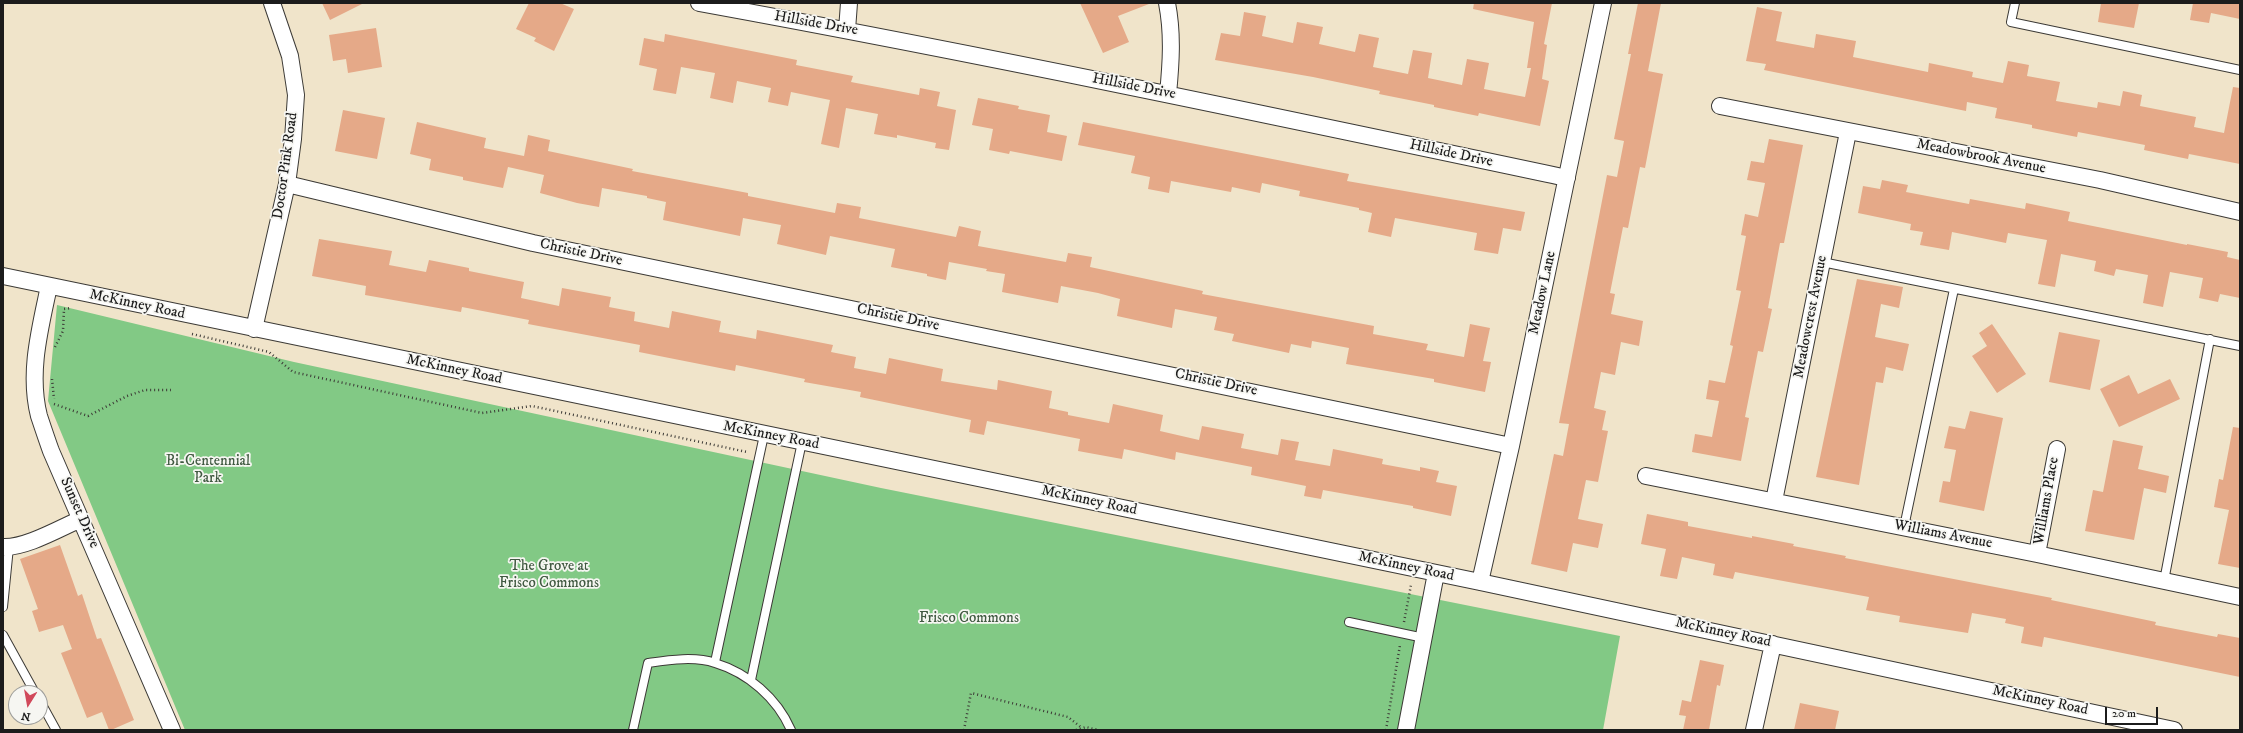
<!DOCTYPE html>
<style>
body{margin:0}
#map{position:relative;width:2243px;height:733px;overflow:hidden;background:#f0e4ca;font-family:"IM FELL DW Pica",serif}
canvas{display:block}
.frame{position:absolute;inset:0;border:4px solid #1c1c1c;pointer-events:none}
.north{position:absolute;left:8px;top:685px;width:40px;height:40px;box-sizing:border-box;background:#f6f6f2;border:1px solid #9f9f9c;border-radius:50%;rotate:191deg;font-size:11px;font-weight:700;line-height:16px;text-align:center;color:#1c1c1c}
.north::after{content:'';display:block;margin:auto;width:14px;height:18px;background:#d1495b;clip-path:polygon(50% 0,100% 100%,50% 72%,0 100%)}
.scale{position:absolute;left:2105px;top:707px;width:53px;height:18px;box-sizing:border-box;border:2px solid #1c1c1c;border-top:0;padding-left:5px;font-size:12px;line-height:14px;white-space:nowrap;color:#1c1c1c;-webkit-text-stroke:3px #f6f6f2;paint-order:stroke}
</style>
<div id="map">
<canvas width="2243" height="733"></canvas>
<div class="frame"></div>
<div class="north">N</div>
<div class="scale">20 m</div>
</div>
<script>
const ctx = document.querySelector('canvas').getContext('2d');
ctx.lineJoin = 'round';
function fill(path, color) { ctx.fillStyle = color; ctx.fill(path, 'evenodd'); }
function strokePath(path, color, width, dash) { ctx.strokeStyle = color; ctx.lineWidth = width; ctx.lineCap = dash ? 'butt' : 'round'; ctx.setLineDash(dash || []); ctx.stroke(path); }
function write(font, color, halo, rows, align = 'center') {
  ctx.font = font + ' "IM FELL DW Pica",serif'; ctx.lineWidth = 3.5; ctx.setLineDash([]); ctx.textBaseline = 'middle'; ctx.strokeStyle = halo; ctx.fillStyle = color; for (const [text, x, y, turn = 0] of rows) {
    ctx.save(); ctx.translate(x, y); ctx.rotate((+turn || 0) * Math.PI / 180); ctx.textAlign = isNaN(turn) ? turn : align; if (halo) ctx.strokeText(text, 0, 0); ctx.fillText(text, 0, 0); ctx.restore();
  }
}
fill(new Path2D(`
 M57,305L294,362L881,488L1620,636L1603,730H185L48,401Z`), '#82c985');
fill(new Path2D(`
 M322,3H364L330,20Z
 M529,3H560L574,9L554,51L534,41L536,38L516,29Z
 M1080,3H1149V4L1118,16L1129,42L1103,53Z
 M1474,3H1552L1544,44L1547,45L1542,79L1549,81L1540,126L1479,113L1478,116L1434,107V105L1379,94L1380,91L1313,77L1215,60L1221,33L1240,36L1244,12L1266,16L1262,36L1293,43L1297,22L1323,27L1319,44L1355,52L1359,34L1379,38L1373,67L1408,74L1413,50L1432,53L1428,78L1462,85L1467,59L1489,63L1484,89L1525,97L1531,68H1527L1534,22L1473,9Z
 M1638,3H1661L1648,71L1663,74L1645,168L1640,167L1628,228L1623,227L1610,293L1615,294L1611,314L1643,321L1639,346L1621,342L1615,375L1601,372L1594,408L1606,411L1602,430L1608,431L1598,482L1586,480L1578,519L1603,524L1598,548L1573,543L1567,572L1531,564L1554,454L1563,456L1569,424L1559,423L1607,175L1617,177L1624,141L1614,139L1631,54H1628Z
 M2101,3H2139L2134,28L2098,22Z
 M2193,3H2240V19L2211,13L2209,23L2190,20Z
 M1757,7L1782,12L1776,41L1814,48L1816,34L1856,41L1853,57L1928,72L1929,63L1973,72L1972,77L2003,83L2008,61L2029,65L2027,76L2060,82L2056,101L2097,108L2098,102L2120,106L2123,91L2142,95L2140,106L2196,117L2194,127L2224,133L2233,87L2240,88V164L2189,154L2188,159L2144,150L2145,145L2078,132L2077,137L2032,128V125L1995,118L1997,108L1967,102L1966,111L1764,70L1766,64L1746,61Z
 M376,28L382,67L348,73L346,59L333,61L329,35Z
 M665,34L797,60L796,65L853,76L851,82L919,95L920,88L940,92L937,106L956,110L949,150L935,148L936,143L897,135V138L874,134L878,114L846,108L839,148L821,144L830,100L791,92L788,106L768,102L771,88L737,81L733,103L710,98L715,73L681,67L676,94L653,90L657,69L639,65L644,38L664,42Z
 M978,98L1019,106L1018,109L1050,115L1047,132L1067,136L1062,161L1010,151L1009,154L989,150L993,129L972,125Z
 M343,110L385,118L377,159L335,151Z
 M417,122L486,138L484,148L524,156L528,135L550,140L548,151L633,169L632,171L748,193V196L835,213L837,203L861,207L859,218L956,237L959,226L981,231L978,246L1066,262L1068,253L1092,257L1090,267L1203,291L1202,294L1374,326L1373,334L1428,344L1426,350L1464,357L1470,324L1490,328L1483,361L1491,362L1485,392L1434,382V379L1346,364L1349,348L1312,341L1311,348L1291,344L1289,353L1232,341L1234,334L1214,330L1217,317L1175,309L1172,328L1117,316L1120,299L1098,293L1061,286L1058,303L1002,292L1005,274L986,271L987,269L949,262L946,280L927,276V274L891,267L895,249L830,236L826,255L777,244L781,225L743,218L740,236L663,220L666,202L647,198V196L602,188L599,207L577,203L540,193L544,175L508,167L503,188L463,180V177L429,170L431,159L410,154Z
 M1083,122L1349,174L1347,181L1525,212L1521,231L1503,228L1498,254L1474,250L1477,233L1395,218L1391,237L1368,232L1372,213L1359,210V208L1299,196L1300,191L1262,183L1260,193L1232,187L1231,192L1171,181L1169,193L1148,189L1150,177L1131,173L1135,156L1078,145Z
 M1769,139L1803,145L1784,243H1780L1768,308L1772,309L1763,352L1758,351L1745,417L1749,418L1741,461L1692,452L1695,434L1712,437L1719,401L1706,399L1709,380L1725,383L1733,346L1730,345L1741,291L1736,290L1746,236L1741,235L1745,214L1758,217L1765,183L1747,180L1751,161L1764,163Z
 M1882,180L1908,185L1906,192L1969,204L1970,199L2025,209L2026,203L2070,212L2068,221L2187,245V244L2228,252L2227,257L2240,260V298L2220,294L2218,302L2199,298L2203,278L2170,272L2163,307L2143,303L2148,275L2116,269L2114,276L2094,271L2096,261L2061,254L2055,287L2038,284L2047,240L2008,233L2006,243L1952,232L1949,250L1920,245L1923,232L1910,230L1911,224L1858,213L1863,186L1880,189Z
 M319,239L392,251L389,265L426,272L429,260L469,268V271L524,282L521,298L559,306L562,288L611,297L609,307L635,312L634,321L669,328L672,311L721,321L719,332L756,339L757,330L833,345L831,352L856,357L854,368L886,374L889,358L943,369L941,381L997,390L998,380L1052,391L1049,408L1068,412V415L1109,423L1113,404L1163,415L1160,431L1199,440L1202,426L1244,434L1241,448L1278,455L1281,439L1299,442L1295,460L1330,466L1333,449L1383,459L1382,464L1420,471V467L1439,471L1436,482L1457,486L1451,516L1413,508V506L1323,490L1321,499L1304,496L1306,486L1251,475L1252,467L1176,452L1175,460L1124,449L1122,459L1078,451L1080,439L987,421L984,435L969,432L971,420L860,397L861,392L804,382L805,379L736,365L735,371L639,352L640,345L528,324L529,320L462,307L461,312L365,295L366,286L312,276Z
 M1857,279L1903,287L1899,308L1881,304L1875,337L1909,344L1903,371L1886,367L1883,383L1876,382L1859,485L1816,477Z
 M1992,324L2026,374L1997,393L1972,356L1987,346L1979,333Z
 M2059,332L2100,340L2090,390L2049,382Z
 M2129,375L2138,394L2170,379L2180,399L2119,427L2100,389Z
 M1970,411L2003,418L1984,511L1939,502L1943,481L1950,482L1956,450L1944,448L1949,426L1965,429Z
 M2233,427L2240,428V568L2218,564L2229,510L2214,507L2219,479L2223,480Z
 M2113,440L2143,446L2138,469L2169,476L2166,493L2144,488L2134,540L2085,531L2093,490L2103,492Z
 M1647,514L1688,522V526L1752,538V536L1794,544L1793,546L1846,556L1845,558L2052,598L2051,600L2156,622L2155,625L2217,637L2218,634L2240,638V677L2044,637L2042,647L2021,643L2024,627L2005,623L2006,619L1972,613L1968,633L1899,622L1900,616L1866,610L1869,597L1735,572L1733,579L1713,575L1715,564L1682,557L1677,579L1660,576L1666,549L1641,544Z
 M60,545L78,596L82,594L97,639L101,638L134,720L111,730H109L102,712L87,718L61,653L72,649L63,625L39,632L32,611L38,609L20,559Z
 M1700,660L1724,665L1720,686L1717,685L1709,730H1683L1686,716L1679,715L1682,700L1691,702Z
 M1800,703L1839,711L1835,730H1794Z`), '#e5a988');
const lane = new Path2D(`
 M2015,3L2011,22L2240,70
 M1822,262L2240,346
 M1904,527L1954,289
 M2164,581L2210,339
 M3,607L9,547
 M1349,622L1424,638
 M3,635L35,693
 M715,662L764,435
 M751,680L802,442
 M40,701L56,730
 M633,730L648,663C669,660 695,656 715,663C748,673 777,698 791,730`);
const street = new Path2D(`
 M699,3C990,56 1278,117 1567,178
 M1167,3C1173,34 1171,63 1168,94
 M847,30L849,3
 M1720,106L2100,180L2240,212
 M287,184L533,243L1511,446
 M3,276L1480,582L2174,730
 M49,286C40,329 28,373 39,416C43,428 47,440 51,451L172,730
 M254,329L287,184L293,139L296,95L290,56L272,3
 M1646,476L2037,554L2240,597
 M1774,501L1848,132
 M3,547C26,548 60,528 81,519
 M2037,554L2057,449
 M1480,582L1511,446L1603,3
 M1406,730L1436,573
 M1754,730L1773,644`);
strokePath(lane, '#3c3a36', 10);
strokePath(street, '#3c3a36', 18);
strokePath(new Path2D(`
 M192,334L269,352L293,372L482,413L532,406L747,452
 M55,347L63,331L64,309L71,308
 M52,379L54,399
 M54,404L88,416L127,396L145,390H171
 M1404,622L1411,585
 M964,730L971,693L1068,717L1082,728
 M1076,730L1086,727L1098,730
 M1386,730L1400,645`), '#3c3a36', 2.5, [1, 3]);
strokePath(lane, '#fff', 8);
strokePath(street, '#fff', 16);
write('15px', '#1c1c1c', '#f6f6f2', [
 ["Hillside Drive",816,24,10],
 ["Hillside Drive",1134,87,11],
 ["Hillside Drive",1451,154,12],
 ["Meadowbrook Avenue",1981,157,11],
 ["Doctor Pink Road",286,166,-82],
 ["Christie Drive",581,253,12],
 ["Meadow Lane",1543,293,-78],
 ["McKinney Road",137,305,12],
 ["Meadowcrest Avenue",1811,317,-79],
 ["Christie Drive",898,318,12],
 ["McKinney Road",454,370,12],
 ["Christie Drive",1216,383,12],
 ["McKinney Road",771,436,11],
 ["McKinney Road",1089,501,12],
 ["Williams Place",2047,501,-80],
 ["Sunset Drive",79,513,66],
 ["Williams Avenue",1943,535,11],
 ["McKinney Road",1406,567,12],
 ["McKinney Road",1723,633,12],
 ["McKinney Road",2040,701,12]
]);
write('15px', '#405941', '#f6f6f2', [
 ["Bi-Centennial",208,462],
 ["Park",208,479],
 ["The Grove at",549,567],
 ["Frisco Commons",549,584],
 ["Frisco Commons",969,619]
]);
</script>
